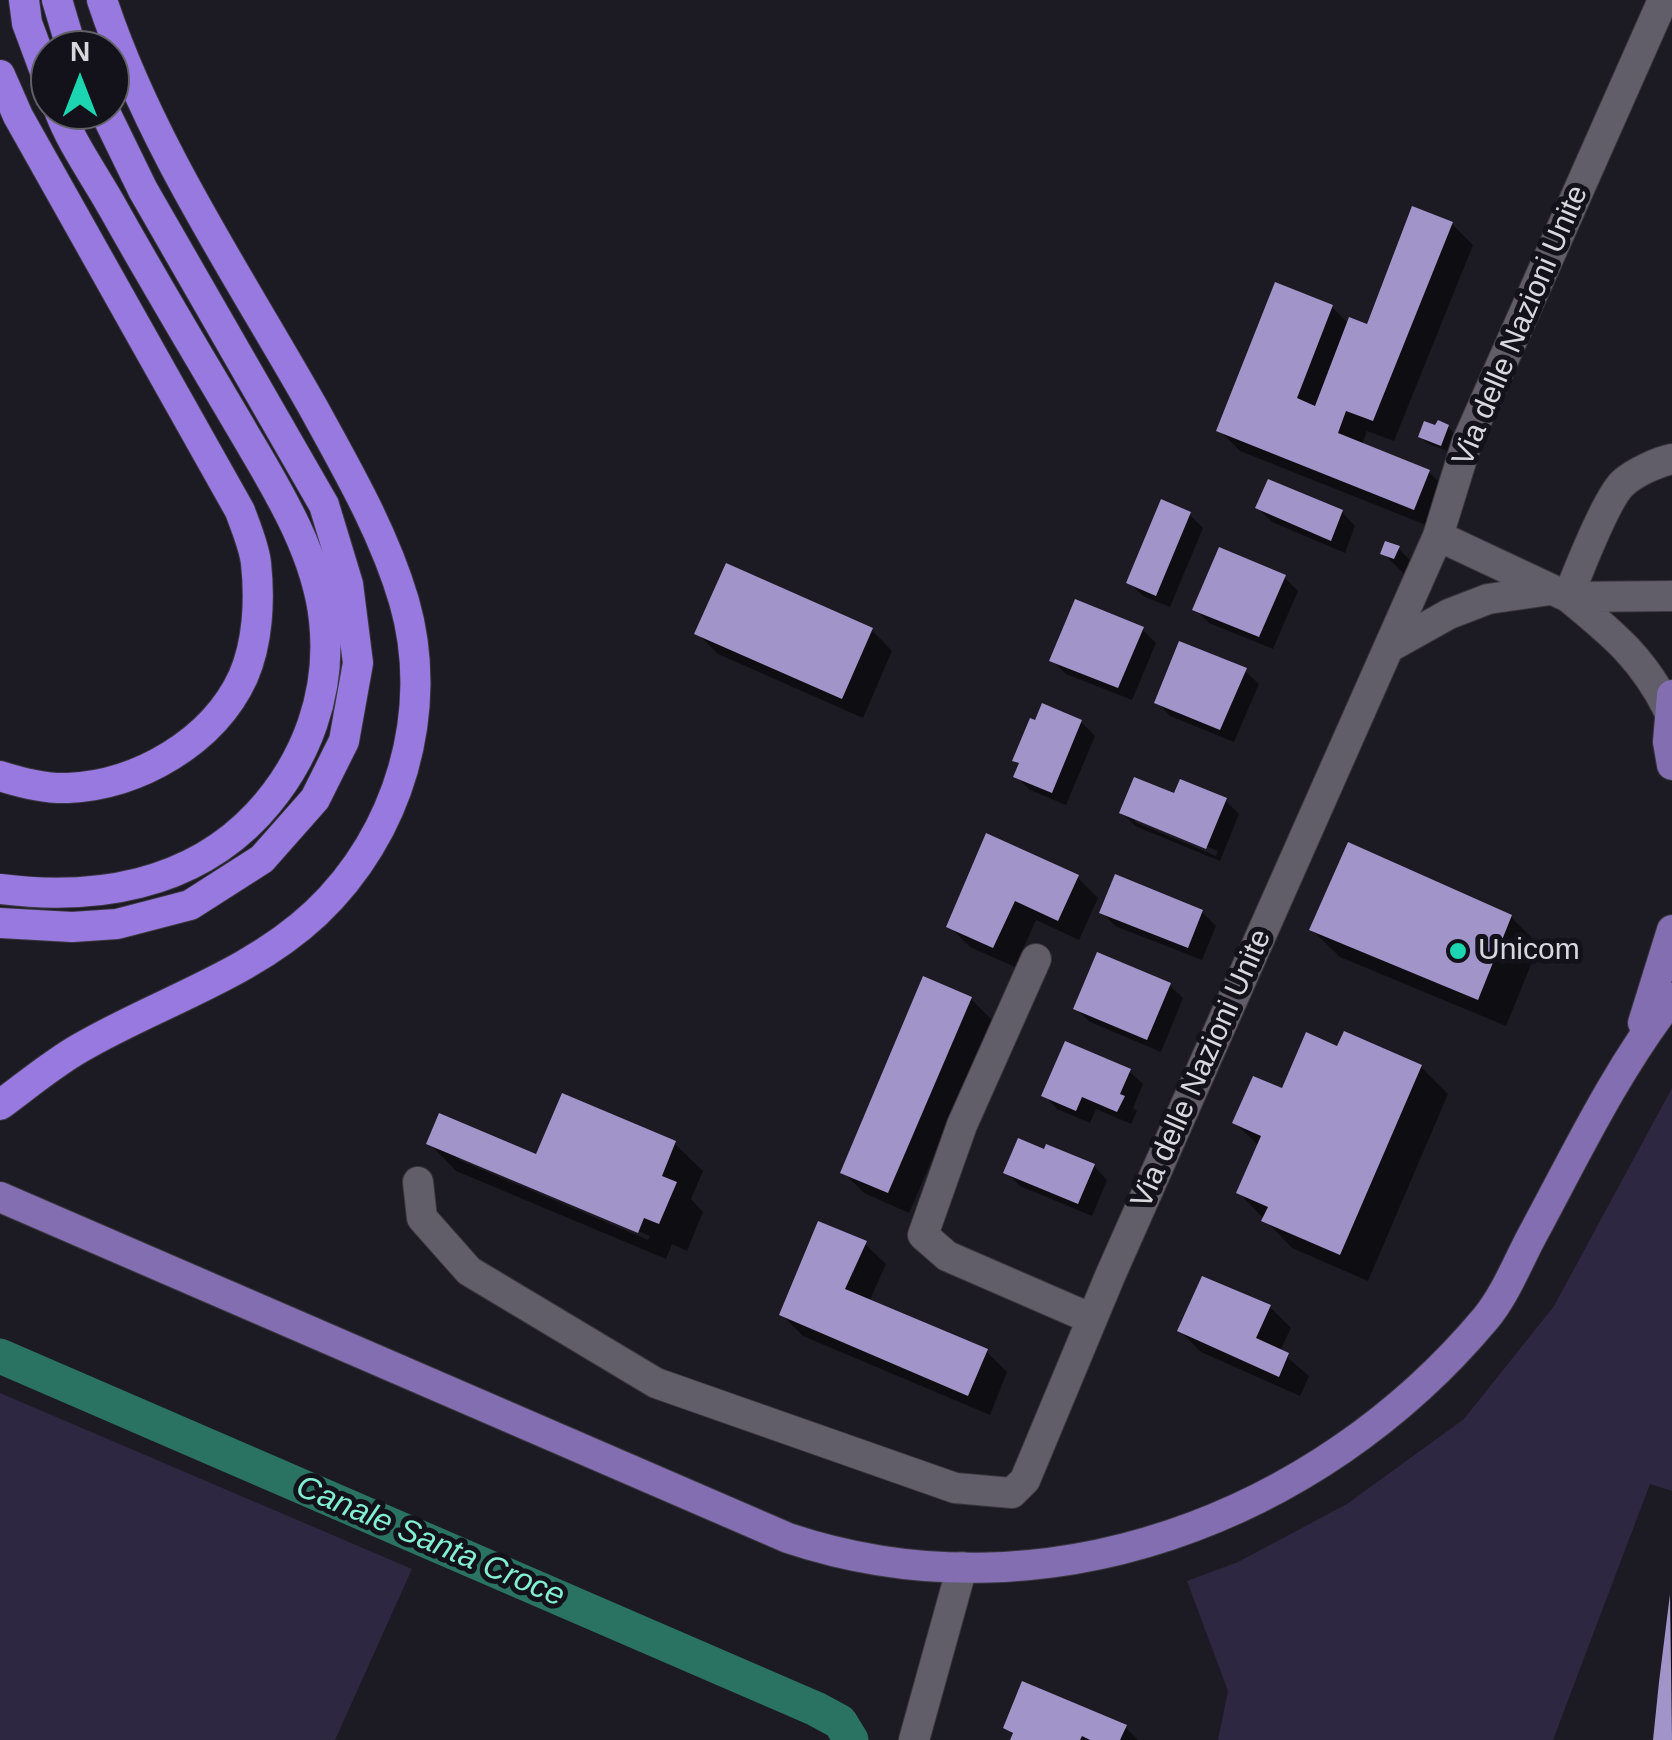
<!DOCTYPE html>
<style>
body{margin:0}
#map{position:relative;width:1672px;height:1740px;overflow:hidden;background:#1c1a23;font-family:Helvetica,sans-serif}
canvas{display:block}
.north{position:absolute;left:30px;top:30px;width:100px;height:100px;box-sizing:border-box;background:#131119;border:2px solid #626067;border-radius:50%;rotate:0deg;font-size:28px;font-weight:700;line-height:40px;text-align:center;color:#d8d7dd}
.north::after{content:'';display:block;margin:auto;width:35px;height:45px;background:#1cd5b1;clip-path:polygon(50% 0,100% 100%,50% 72%,0 100%)}
</style>
<div id="map">
<canvas width="1672" height="1740"></canvas>
<div class="north">N</div>
</div>
<script>
const ctx = document.querySelector('canvas').getContext('2d');
ctx.lineJoin = 'round';
function fill(path, color) { ctx.fillStyle = color; ctx.fill(path, 'evenodd'); }
function strokePath(path, color, width, dash) { ctx.strokeStyle = color; ctx.lineWidth = width; ctx.lineCap = dash ? 'butt' : 'round'; ctx.setLineDash(dash || []); ctx.stroke(path); }
function write(font, color, halo, rows, align = 'center') {
  ctx.font = font + ' Helvetica,sans-serif'; ctx.lineWidth = 10; ctx.setLineDash([]); ctx.textBaseline = 'middle'; ctx.strokeStyle = halo; ctx.fillStyle = color; for (const [text, x, y, turn = 0] of rows) {
    ctx.save(); ctx.translate(x, y); ctx.rotate((+turn || 0) * Math.PI / 180); ctx.textAlign = isNaN(turn) ? turn : align; if (halo) ctx.strokeText(text, 0, 0); ctx.fillText(text, 0, 0); ctx.restore();
  }
}
fill(new Path2D(`
 M1672,1088V1491L1650,1484L1553,1740H1218L1228,1691L1187,1581L1238,1562L1347,1504L1464,1419L1554,1306Z
 M0,1393L412,1569L335,1740H0Z`), '#2e2742');
fill(new Path2D(`
 M1452,224L1473,245L1394,441L1367,431L1362,445L1429,472L1450,493L1436,529L1240,451L1219,430L1332,307L1349,324L1368,327Z
 M1448,427L1454,433L1447,451L1427,443L1421,437Z
 M1258,508L1342,512L1355,526L1345,553L1272,522Z
 M1189,514L1203,528L1170,607L1143,596L1129,582Z
 M1398,548L1426,576L1411,581L1383,553Z
 M1284,577L1298,591L1273,649L1209,623L1195,609Z
 M1142,629L1156,643L1132,700L1066,674L1052,660Z
 M872,630L892,651L863,718L718,654L697,633Z
 M1245,671L1259,684L1234,742L1170,716L1157,702Z
 M1081,722L1095,736L1066,805L1030,790L1016,776L1021,766L1015,760Z
 M1175,796L1225,800L1239,814L1220,861L1135,826L1122,812ZM1135,817L1218,851L1216,856L1135,822Z
 M1077,877L1098,898L1079,940L1036,920L1015,967L970,947L949,926Z
 M1102,912H1202L1216,926L1202,960L1115,926Z
 M1511,917L1539,945L1506,1026L1340,957L1312,930Z
 M1169,985L1183,998L1161,1052L1090,1022L1076,1009Z
 M971,999L992,1020L909,1213L864,1193L843,1172Z
 M1338,1049L1421,1067L1448,1094L1368,1281L1292,1248L1239,1193L1259,1146L1235,1123Z
 M1129,1071L1143,1084L1133,1108L1137,1111L1131,1124L1096,1109L1090,1123L1057,1109L1044,1095Z
 M563,1096L675,1144L703,1171L691,1199L703,1212L687,1251L672,1244L666,1259L456,1171L429,1143L537,1157ZM459,1155L650,1236L648,1240L459,1160Z
 M1094,1166L1107,1180L1092,1216L1020,1186L1006,1172Z
 M865,1244L886,1264L869,1302L986,1351L1007,1372L990,1415L803,1336L782,1315Z
 M1270,1307L1291,1328L1280,1351L1309,1376L1300,1396L1201,1352L1180,1331Z
 M1672,1595V1740H1656Z
 M1006,1727H1125L1138,1740H1013L1014,1736Z`), '#0007');
strokePath(new Path2D(`
 M0,1356L816,1709L840,1722L851,1740`), '#2a7362', 35);
fill(new Path2D(`
 M1412,206L1453,222L1373,421L1346,411L1338,433L1430,470L1414,510L1216,431L1275,282L1333,305L1297,398L1315,406L1349,317L1367,324Z
 M1438,420L1449,425L1441,446L1418,437L1424,421L1435,425Z
 M1268,479L1343,510L1331,541L1255,508Z
 M1161,499L1191,512L1156,596L1126,583Z
 M1385,541L1400,546L1394,559L1380,554Z
 M1219,547L1286,575L1259,637L1192,610Z
 M726,563L873,628L842,699L694,634Z
 M1075,599L1144,627L1118,688L1049,661Z
 M1179,641L1247,668L1220,730L1154,703Z
 M1042,703L1082,720L1052,793L1013,777L1019,763L1012,761L1030,718L1035,720Z
 M1134,777L1174,793L1180,779L1227,798L1206,849L1119,813Z
 M986,833L1079,875L1058,921L1015,901L993,948L946,927Z
 M1348,842L1512,915L1478,1000L1309,930Z
 M1115,874L1203,910L1188,948L1099,913Z
 M1097,952L1171,983L1147,1040L1073,1009Z
 M923,976L972,997L888,1193L840,1173Z
 M1344,1031L1422,1065L1340,1255L1261,1221L1268,1207L1236,1193L1261,1136L1232,1123L1253,1076L1282,1088L1306,1032L1337,1046Z
 M1065,1041L1131,1069L1120,1094L1125,1096L1117,1112L1082,1097L1076,1111L1041,1096Z
 M562,1093L676,1141L662,1176L677,1182L659,1224L644,1218L638,1233L426,1144L439,1113L536,1154Z
 M1018,1138L1044,1149L1046,1144L1095,1164L1078,1204L1003,1173Z
 M818,1221L867,1241L845,1289L988,1349L968,1396L779,1315Z
 M1202,1276L1271,1305L1256,1338L1289,1353L1279,1377L1177,1331Z
 M1670,1594L1672,1740H1653L1659,1682Z
 M1022,1681L1127,1725L1120,1740H1090L1082,1736L1080,1740H1010L1013,1733L1003,1728Z`), '#a194c9');
const street = new Path2D(`
 M1438,536L1568,597L1672,596
 M1568,597C1577,574 1607,497 1623,483C1634,473 1657,462 1672,459
 M1568,597C1613,634 1643,658 1669,711
 M1390,647L1449,614L1488,599L1550,590
 M1036,959L962,1125L923,1235L947,1256L1092,1319
 M418,1182L422,1218L469,1271L656,1383L955,1488L1012,1493L1025,1480L1110,1276L1438,536L1467,442L1663,0
 M914,1740L962,1567`);
const primary = new Path2D(`
 M1672,695L1668,742L1672,765
 M1643,1023L1672,930
 M0,1197L788,1538C1042,1623 1318,1519 1486,1318C1506,1294 1519,1259 1534,1232C1577,1152 1616,1070 1672,998`);
const highway = new Path2D(`
 M24,0L27,23L50,85
 M57,0L72,50
 M0,75L18,116L240,511C246,528 254,546 256,563C260,600 258,643 243,677C213,742 138,785 68,788C45,789 22,783 0,776
 M0,889C94,901 191,886 258,814C307,761 332,692 324,620C317,553 277,489 244,433C200,358 156,285 114,210C96,177 72,145 59,110
 M0,923L72,927L117,924L190,905L262,859L315,799L344,741L358,663L348,584L324,505L143,190L104,110
 M0,1105C26,1086 52,1064 80,1048C159,1002 249,976 316,913C399,835 436,711 404,601C384,533 348,471 314,409C239,276 150,145 102,0`);
strokePath(street, '#39373e', 32);
strokePath(primary, '#39373e', 32);
strokePath(highway, '#39373e', 32);
strokePath(street, '#615e69', 30);
strokePath(primary, '#826eb0', 30);
strokePath(highway, '#9879df', 30);
for (const [x, y, r, color] of [
 [1458,951,10,"#1cd5b1"]
]) { const dot = new Path2D(); dot.arc(x, y, r, 0, 2 * Math.PI); ctx.fillStyle = color; ctx.fill(dot); strokePath(dot, '#131119', 4); }
write('30px', '#d8d7dd', '#131119', [
 ["Via delle Nazioni Unite",1521,326,-67],
 ["Via delle Nazioni Unite",1202,1069,-66]
]);
write('30px', '#d8d7dd', '#131119', [
 ["Unicom",1478,951]
], 'left');
write('italic 32px', '#83eed2', '#131119', [
 ["Canale Santa Croce",430,1542,23]
]);
</script>
